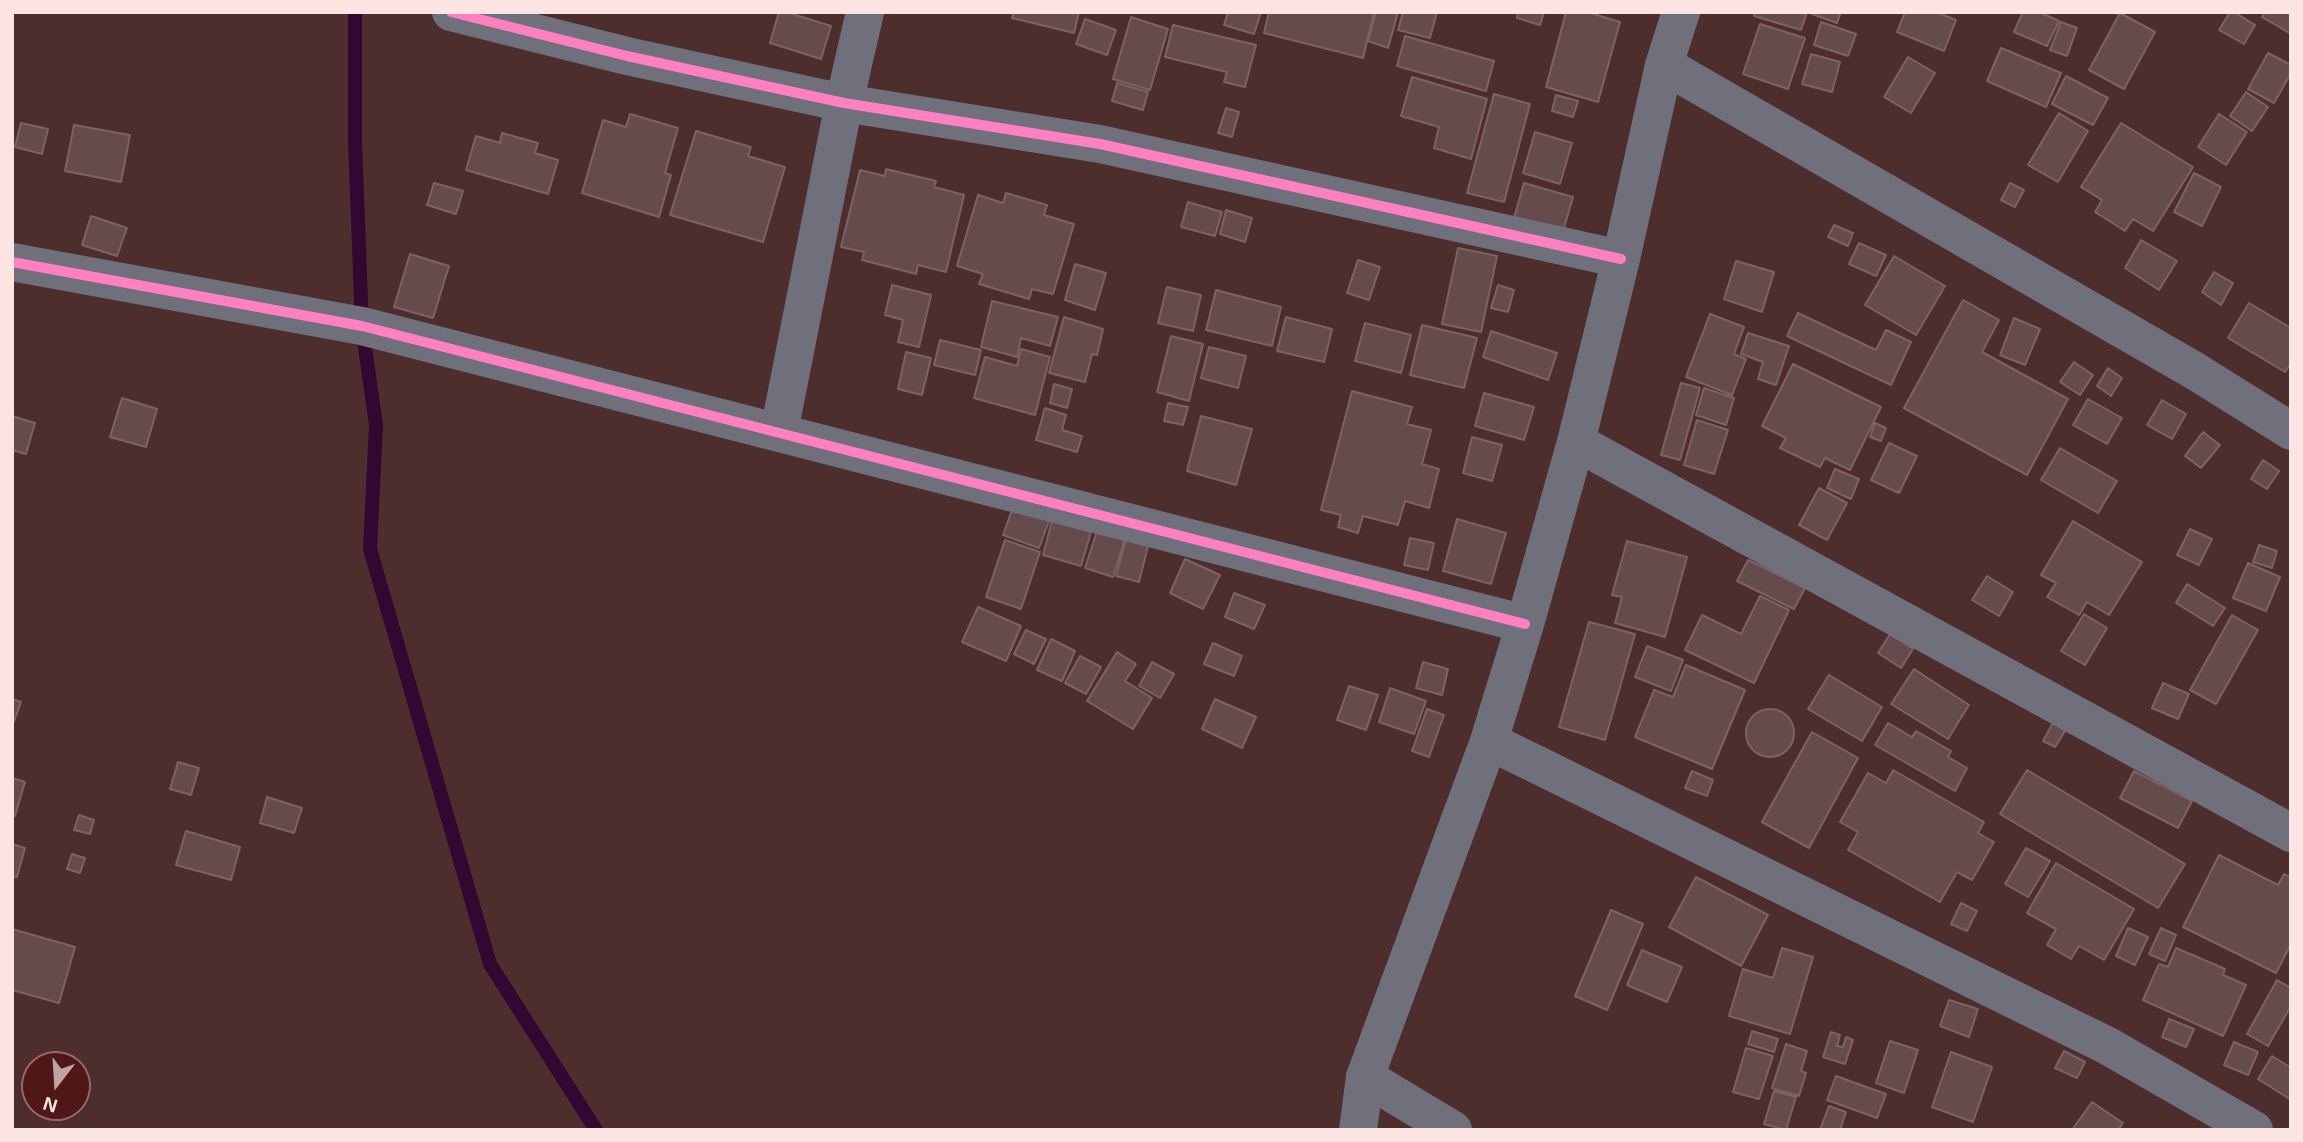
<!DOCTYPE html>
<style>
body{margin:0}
#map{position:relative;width:2303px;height:1142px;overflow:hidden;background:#4e2e2c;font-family:Arial,sans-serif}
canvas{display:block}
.frame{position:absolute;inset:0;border:14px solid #fbe4e2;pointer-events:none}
.north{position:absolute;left:21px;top:1051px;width:70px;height:70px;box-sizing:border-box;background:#4f1715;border:2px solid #946967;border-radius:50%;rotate:197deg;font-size:19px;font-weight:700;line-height:28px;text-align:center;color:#fbe4e2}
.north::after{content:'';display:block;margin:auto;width:24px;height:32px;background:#bea4a2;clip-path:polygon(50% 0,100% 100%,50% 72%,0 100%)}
</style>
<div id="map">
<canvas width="2303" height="1142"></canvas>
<div class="frame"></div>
<div class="north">N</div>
</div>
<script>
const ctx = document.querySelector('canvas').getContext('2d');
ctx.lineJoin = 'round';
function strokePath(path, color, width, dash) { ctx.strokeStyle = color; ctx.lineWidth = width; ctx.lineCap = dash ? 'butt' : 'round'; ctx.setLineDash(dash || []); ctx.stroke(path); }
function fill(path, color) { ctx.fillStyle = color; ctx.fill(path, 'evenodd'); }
strokePath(new Path2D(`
 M355,12V142L362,326L376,425L370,549L490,964L596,1130`), '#320832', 14);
const building = new Path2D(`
 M779,12H786L831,26L821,59L770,43Z
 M1014,12H1079L1074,33L1012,18Z
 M1228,12H1261L1254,34L1224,25Z
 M1269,12H1374L1363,58L1264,33Z
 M1376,12H1398L1388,48L1368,41Z
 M1403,12H1437L1430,38L1398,30Z
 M1518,12H1544L1540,25L1517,18Z
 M1566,12H1587L1620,22L1598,102L1546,87Z
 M1755,12H1807L1801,30L1754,16Z
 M1813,12H1841L1837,23L1812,14Z
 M1905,12H1936L1956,20L1944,51L1897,32Z
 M2023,12H2039L2059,21L2047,46L2014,32Z
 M2230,12H2234L2255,25L2244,44L2219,30Z
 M2265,12H2291V34L2262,17Z
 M2120,13L2155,32L2124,89L2089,70Z
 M1131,17L1168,29L1150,90L1113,79Z
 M1085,19L1116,30L1107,55L1076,44Z
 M1821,22L1856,34L1848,56L1814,45Z
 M2061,22L2077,28L2067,56L2050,50Z
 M1760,24L1805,38L1788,89L1743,74Z
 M1173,25L1256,45L1245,87L1224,82L1227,72L1165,57Z
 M1405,36L1494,61L1486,91L1397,66Z
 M2001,48L2061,73L2046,107L1987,81Z
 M2268,53L2291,65V73L2274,103L2248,89Z
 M1811,54L1840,62L1832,92L1802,84Z
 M1908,57L1935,73L1911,113L1884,97Z
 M2066,76L2108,98L2093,125L2052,104Z
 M1412,77L1487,99L1471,159L1434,148L1439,127L1401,116Z
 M1117,83L1148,92L1143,110L1112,101Z
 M2246,92L2268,107L2252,131L2230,116Z
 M1494,94L1530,104L1504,202L1467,193Z
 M1556,95L1578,101L1573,117L1552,111Z
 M1226,108L1239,112L1232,137L1218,133Z
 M2059,113L2088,131L2058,182L2028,165Z
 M630,114L678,128L665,173L671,175L659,217L582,193L603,120L626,127Z
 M2219,114L2247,132L2226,165L2198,147Z
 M21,123L48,129L42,154L15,147Z
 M2121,123L2193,167L2153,231L2133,219L2125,231L2095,212L2102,200L2081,187Z
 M74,125L130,135L121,182L65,171Z
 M696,131L751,147L748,156L785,167L763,242L670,215Z
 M1535,132L1572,143L1560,184L1523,173Z
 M502,133L538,143L535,153L558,160L548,194L466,170L476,136L500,143Z
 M886,169L936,181L934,187L964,195L946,272L918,265L916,274L862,260L864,252L841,247L860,170L885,176Z
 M2194,173L2221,187L2202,226L2174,212Z
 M434,183L463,191L456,214L427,205Z
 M1524,183L1573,197L1561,238L1512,225Z
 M2010,183L2024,190L2015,207L2001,200Z
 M1006,193L1047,205L1044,215L1074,224L1053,294L1032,289L1029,299L979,284L983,274L957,266L978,195L1003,203Z
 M1188,202L1222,212L1215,236L1181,227Z
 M1226,210L1252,218L1245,242L1220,234Z
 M91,216L127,228L117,256L82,245Z
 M1834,225L1853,233L1848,246L1828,237Z
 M2141,240L2177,261L2159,290L2125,268Z
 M1859,243L1886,255L1876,276L1849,264Z
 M1458,248L1497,256L1481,332L1442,324Z
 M410,254L449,266L433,318L394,307Z
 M1894,256L1945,286L1916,335L1865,305Z
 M1358,260L1380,267L1369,300L1347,293Z
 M1736,261L1774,272L1762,312L1724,299Z
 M1075,264L1106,273L1095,310L1065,300Z
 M2214,272L2233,283L2221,305L2202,292Z
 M892,285L931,295L919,347L898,342L903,320L885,315Z
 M1498,285L1514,290L1508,312L1491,308Z
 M1167,287L1201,295L1193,331L1158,323Z
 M1216,290L1281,307L1272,346L1206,330Z
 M1963,300L1999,320L1982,352L2068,399L2027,475L1904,408Z
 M992,301L1058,317L1050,346L1021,338L1017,357L981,347Z
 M2249,303L2291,328V363L2285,372L2228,338Z
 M1798,313L1876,350L1886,330L1911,342L1891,385L1787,336Z
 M1710,314L1744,327L1734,354L1746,359L1732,395L1686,377Z
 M1064,317L1103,329L1097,355L1092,354L1085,382L1049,373Z
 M1286,317L1332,329L1324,362L1277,351Z
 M2014,318L2040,329L2025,365L2000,355Z
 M1365,323L1411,335L1401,373L1355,361Z
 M1422,325L1477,338L1464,388L1410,375Z
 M1491,331L1557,353L1548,380L1483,357Z
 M1748,333L1789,346L1776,385L1758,379L1763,362L1741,354Z
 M1171,336L1203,344L1189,401L1157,392Z
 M940,340L981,350L975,375L934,365Z
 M1209,347L1246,356L1238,388L1201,378Z
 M1021,349L1050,357L1035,415L974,398L985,357L1017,366Z
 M906,352L931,358L922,395L898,389Z
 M2074,362L2093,375L2080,395L2060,382Z
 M1793,364L1881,407L1850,470L1825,458L1820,467L1780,448L1786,438L1762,426Z
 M2108,368L2122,378L2111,396L2097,386Z
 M1681,383L1700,388L1680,460L1661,455Z
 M1054,384L1072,389L1067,408L1050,403Z
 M1704,388L1734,398L1726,425L1696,415Z
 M1352,391L1412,407L1407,424L1431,430L1422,464L1439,469L1429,508L1405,501L1398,525L1363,516L1358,533L1338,527L1341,515L1321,510Z
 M1484,393L1534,407L1524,440L1475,426Z
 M122,398L157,409L146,447L110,437Z
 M2088,399L2122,418L2107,444L2073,425Z
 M2162,400L2186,414L2172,439L2147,425Z
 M1168,403L1188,407L1183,425L1164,421Z
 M1045,408L1066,415L1062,430L1082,436L1077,452L1036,440Z
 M12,416L35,423L26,454L12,450Z
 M1201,416L1252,429L1236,485L1187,471Z
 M1697,420L1728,430L1714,474L1684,465Z
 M1875,423L1886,428L1881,441L1870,437Z
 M2203,432L2220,445L2201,468L2185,456Z
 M1472,437L1502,445L1492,481L1463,473Z
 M1889,443L1917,456L1899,493L1871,480Z
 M2060,448L2117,481L2098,513L2041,480Z
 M2263,460L2279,471L2267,489L2251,479Z
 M1835,469L1859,479L1851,499L1827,488Z
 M1819,488L1847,503L1827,540L1799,525Z
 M1013,507L1049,521L1039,548L1003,535Z
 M1457,519L1506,533L1491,584L1443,571Z
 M1052,521L1091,532L1081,566L1043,555Z
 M2073,521L2142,562L2109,615L2087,602L2079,615L2047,597L2056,583L2041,575Z
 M2190,529L2212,539L2199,565L2177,555Z
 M1097,531L1125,539L1113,577L1085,568Z
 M1410,538L1434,543L1428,570L1404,565Z
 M1005,540L1040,552L1021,609L986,597Z
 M1126,540L1148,546L1139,582L1116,576Z
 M1627,541L1687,557L1665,637L1615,623L1622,597L1612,595Z
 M2259,545L2277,551L2272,568L2253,562Z
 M1185,559L1220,575L1203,609L1170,593Z
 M1748,560L1805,588L1794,609L1737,581Z
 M2248,563L2280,577L2266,611L2233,598Z
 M1987,576L2013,592L1999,616L1972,600Z
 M2187,584L2225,608L2213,626L2176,603Z
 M1234,593L1265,605L1254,629L1225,617Z
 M1760,596L1789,610L1754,683L1685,650L1702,615L1741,634Z
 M978,607L1021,626L1006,661L962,642Z
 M2084,614L2107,628L2085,665L2061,651Z
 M2232,615L2258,630L2216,704L2190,690Z
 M1589,622L1635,634L1605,740L1559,727Z
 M1026,630L1046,639L1034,664L1014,654Z
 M1890,634L1913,649L1901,668L1878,653Z
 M1051,639L1075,651L1062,681L1037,670Z
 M1213,643L1242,656L1234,676L1204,664Z
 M1647,646L1683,660L1671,691L1635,677Z
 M1117,652L1136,664L1125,681L1152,698L1133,729L1087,701Z
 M1080,656L1101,667L1086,694L1065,683Z
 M1152,662L1174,674L1160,698L1139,686Z
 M1423,662L1448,669L1442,695L1416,688Z
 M1686,665L1745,690L1712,769L1635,737L1654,690L1673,697Z
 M1914,669L1969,705L1948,739L1891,704Z
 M1829,675L1882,707L1862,741L1808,709Z
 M2163,683L2189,694L2178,719L2152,708Z
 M1349,686L1378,695L1366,730L1337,720Z
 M1390,688L1426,701L1414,734L1379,722Z
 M12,699L21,702L13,724H12Z
 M1215,699L1256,717L1242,748L1202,729Z
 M1746 733a24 24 0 1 1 48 0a24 24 0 1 1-48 0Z
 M1427,709L1444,715L1429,757L1412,751Z
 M1888,723L1912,737L1916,731L1951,751L1948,757L1967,768L1955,791L1875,745Z
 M2053,723L2065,731L2055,747L2043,741Z
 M1812,732L1858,758L1809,848L1762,822Z
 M178,762L199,768L191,795L170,789Z
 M1893,770L1984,822L1978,833L1994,842L1972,880L1957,872L1940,902L1848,850L1858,832L1840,822L1868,773L1886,783Z
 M2027,770L2185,864L2158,908L2000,814Z
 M1692,771L1713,780L1707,796L1685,788Z
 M2134,771L2192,801L2178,828L2120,798Z
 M12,778L25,782L15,816L12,815Z
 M267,797L302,808L294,833L260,823Z
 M79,815L94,820L90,834L74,830Z
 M186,831L240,847L231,880L176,865Z
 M12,844L25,848L17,877L12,876Z
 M2026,848L2050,861L2028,897L2005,884Z
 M72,854L85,858L80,873L67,869Z
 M2219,855L2278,885L2284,874L2291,878V944L2276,973L2183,927Z
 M2056,863L2134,909L2104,960L2079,946L2071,959L2047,945L2056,929L2027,913Z
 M1696,877L1768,915L1741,966L1669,927Z
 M1961,903L1977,911L1967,931L1951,924Z
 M1611,910L1643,924L1607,1010L1575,996Z
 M2128,928L2148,937L2135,965L2116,956Z
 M2161,928L2176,935L2165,961L2149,954Z
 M12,929L75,947L59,1003L12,990Z
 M1782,948L1813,957L1790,1034L1729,1016L1743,969L1773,978Z
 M2176,948L2225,969L2223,975L2246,985L2223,1036L2143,1000L2159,964L2168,967Z
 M1642,950L1682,967L1667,1002L1627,985Z
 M2277,980L2291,988V1006L2268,1046L2247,1034Z
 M1949,1000L1978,1009L1969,1037L1940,1026Z
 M2169,1019L2194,1029L2186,1047L2162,1037Z
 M1752,1031L1778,1039L1774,1052L1748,1044Z
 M1831,1032L1840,1035L1837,1046L1843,1047L1846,1037L1853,1040L1845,1064L1823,1057Z
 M1890,1041L1918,1050L1904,1093L1876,1083Z
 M2234,1042L2258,1052L2248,1075L2224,1065Z
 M1786,1044L1807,1051L1801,1071L1806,1073L1799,1096L1772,1088Z
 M1746,1048L1773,1056L1759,1099L1733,1092Z
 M2064,1051L2085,1062L2077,1078L2055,1068Z
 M1951,1052L1992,1067L1973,1122L1932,1107Z
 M2272,1056L2291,1068V1100L2258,1079Z
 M1836,1076L1886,1094L1877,1118L1827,1100Z
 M1774,1091L1796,1097L1786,1130L1764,1124Z
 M2092,1102L2123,1123L2118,1130H2072Z
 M1829,1106L1846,1112L1840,1130H1820Z`);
fill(building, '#664b4d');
strokePath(building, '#7d6264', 2);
strokePath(new Path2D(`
 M451,12L627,56L844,103L1100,144L1621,259
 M1664,65L2195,371L2291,431
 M12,262L362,326L1525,624
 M779,432L844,103L865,12
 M1576,442L2291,833
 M1489,741L2108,1046L2254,1130
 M1358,1130L1365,1077L1489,741L1525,624L1576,442L1621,259L1664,65L1681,12`), '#6f707c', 38);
strokePath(new Path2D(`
 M1365,1077L1453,1130`), '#6f707c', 38);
strokePath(new Path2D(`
 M451,12L627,56L844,103L1100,144L1621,259
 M12,262L362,326L1525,624`), '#ff80c0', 10);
</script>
